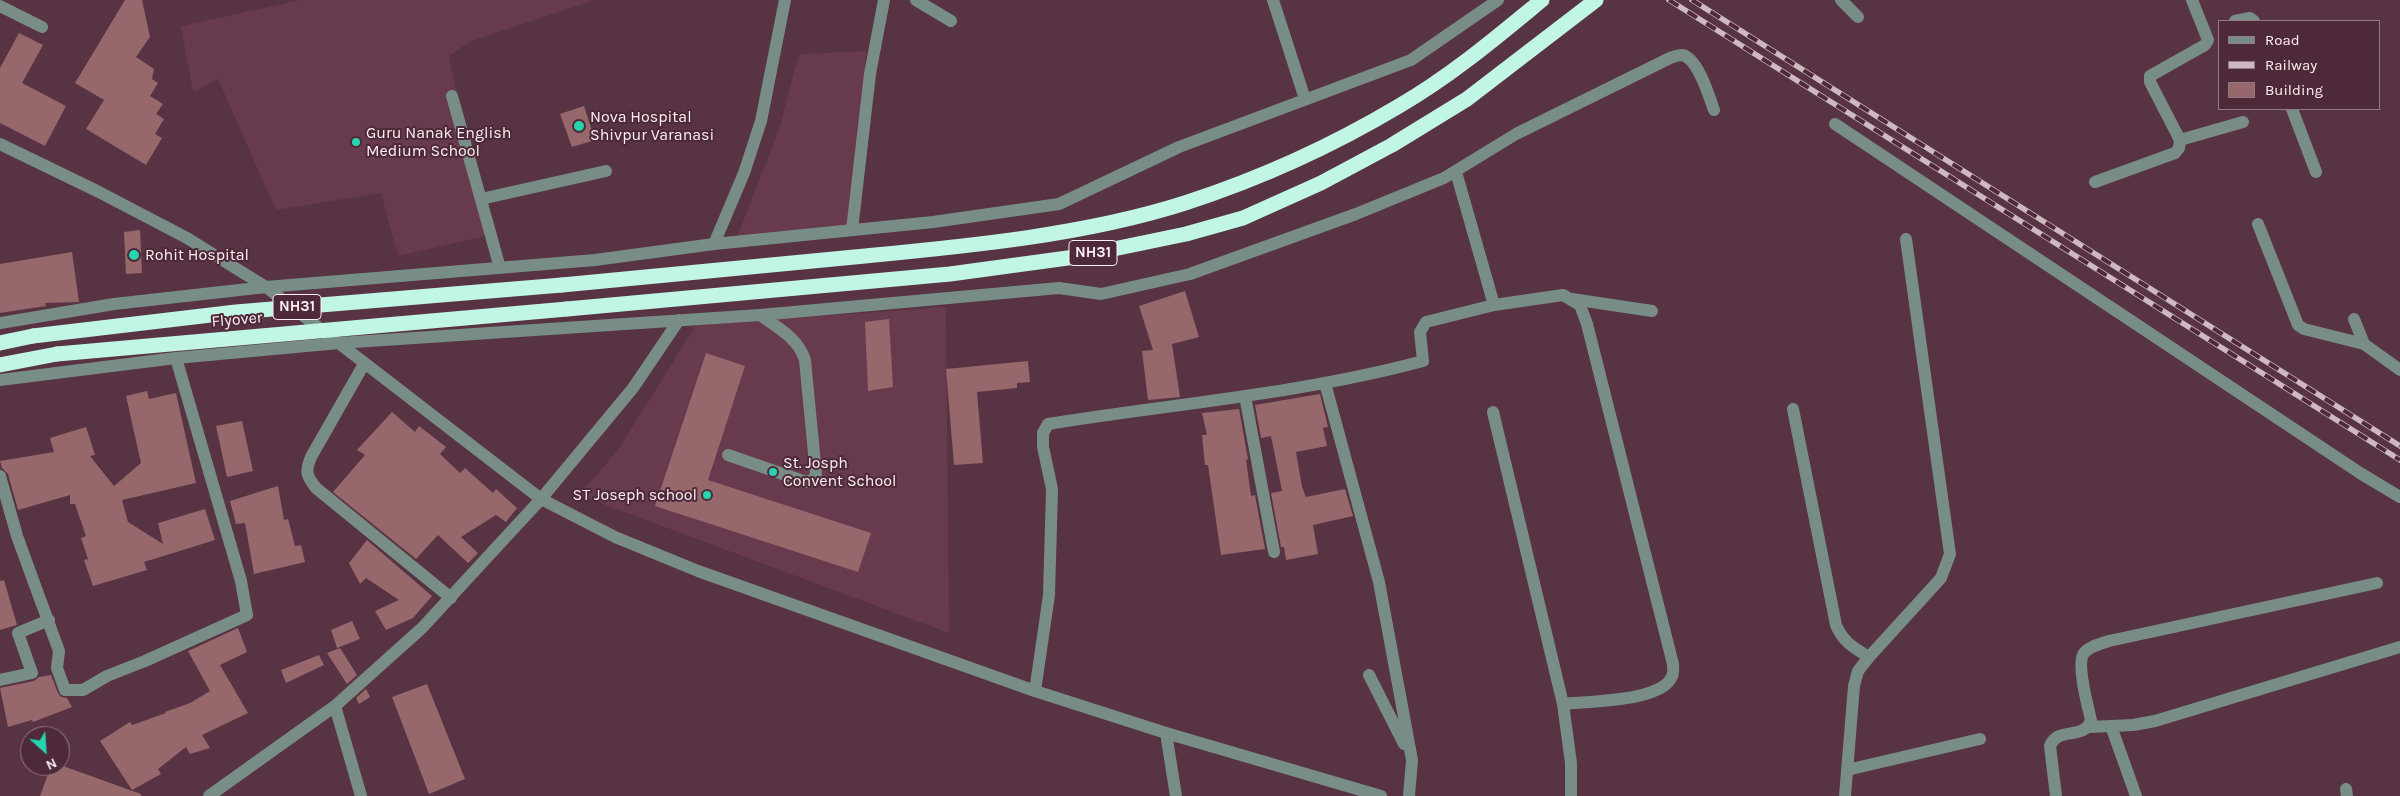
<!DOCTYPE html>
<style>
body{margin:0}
#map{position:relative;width:2400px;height:796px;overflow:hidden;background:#583343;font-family:Karla,sans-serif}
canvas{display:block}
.legend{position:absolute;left:2218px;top:20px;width:162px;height:90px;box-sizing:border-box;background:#4d2939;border:1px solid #947884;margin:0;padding:6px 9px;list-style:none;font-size:15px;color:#feeff4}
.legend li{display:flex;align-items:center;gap:10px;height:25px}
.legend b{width:25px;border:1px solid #947884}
.north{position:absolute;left:20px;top:726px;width:50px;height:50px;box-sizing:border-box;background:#4d2939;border:1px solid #947884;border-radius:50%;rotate:154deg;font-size:14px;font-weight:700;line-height:20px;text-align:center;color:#feeff4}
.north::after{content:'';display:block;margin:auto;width:18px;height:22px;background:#24d5af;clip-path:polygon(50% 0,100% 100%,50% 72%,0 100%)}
</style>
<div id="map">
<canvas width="2400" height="796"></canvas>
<ul class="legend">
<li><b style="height:6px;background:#788d86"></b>Road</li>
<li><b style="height:6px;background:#ceb8c1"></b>Railway</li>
<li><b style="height:14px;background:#96686c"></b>Building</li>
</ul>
<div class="north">N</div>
</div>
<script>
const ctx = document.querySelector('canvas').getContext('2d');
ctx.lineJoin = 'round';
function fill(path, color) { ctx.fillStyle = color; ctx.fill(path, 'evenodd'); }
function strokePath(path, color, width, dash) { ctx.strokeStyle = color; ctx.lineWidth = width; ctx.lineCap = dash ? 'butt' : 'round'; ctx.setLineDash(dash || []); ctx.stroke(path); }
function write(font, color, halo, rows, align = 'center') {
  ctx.font = font + ' Karla,sans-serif'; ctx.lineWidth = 4; ctx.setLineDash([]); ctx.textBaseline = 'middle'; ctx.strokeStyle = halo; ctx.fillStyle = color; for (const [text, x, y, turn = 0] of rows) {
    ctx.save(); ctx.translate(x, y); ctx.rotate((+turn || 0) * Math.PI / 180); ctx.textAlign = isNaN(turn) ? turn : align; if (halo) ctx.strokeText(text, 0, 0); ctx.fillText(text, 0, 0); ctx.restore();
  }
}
fill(new Path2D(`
 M301,0H594L471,41L449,56L485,236L398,256L381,193L276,210L218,79L193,92L181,26Z
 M866,51L856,225L737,237L779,129L799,54Z
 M946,307L949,633L579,495L618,450L696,325Z`), '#683a4e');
fill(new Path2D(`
 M125,0H142L150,37L136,57L154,69L152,79L158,83L150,96L163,104L156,114L164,119L155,134L162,138L146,165L86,129L104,100L75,83Z
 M19,33L43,45L22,83L66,106L45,146L0,123V68Z
 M584,106L595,140L572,147L560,114Z
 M140,230L142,273L126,274L124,232Z
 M72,252L79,302L45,303L46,306L0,313V264Z
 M1185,291L1199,337L1172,344L1180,397L1148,400L1142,351L1153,350L1139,306Z
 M889,319L893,387L868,391L865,322Z
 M706,353L745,366L708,480L871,533L858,572L655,506Z
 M1028,361L1030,382L1017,383V388L977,392L983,463L954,465L946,369Z
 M147,391L149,399L176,393L196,483L122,500L128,522L163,544L158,523L205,509L215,540L144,562L147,570L93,586L84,560L88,559L81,538L86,536L75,504H70V495L18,510L8,474L2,468L0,461L54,452L50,438L86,427L95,455L90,456L114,486L141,463L126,396Z
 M1320,394L1328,427L1323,428L1327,446L1296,452L1302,487L1306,497L1345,489L1353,516L1313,525L1318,554L1286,560L1284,547H1281L1271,493L1282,491L1271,436L1261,438L1255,405Z
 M1239,409L1248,459L1246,460L1251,496L1255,495L1265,549L1221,555L1208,465H1205L1202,435H1207L1202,413Z
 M392,412L415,432L419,426L446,447L440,454L460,473L465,468L493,493L496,489L517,508L506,522L496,515L461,537L478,553L468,563L438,535L416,559L333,492L365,455L357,450Z
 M242,421L253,471L227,477L216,426Z
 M278,486L284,520L288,519L295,546L301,545L305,562L254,574L245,523L236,524L230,501Z
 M367,540L432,596L413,618L386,630L375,611L399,600L366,578L360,584L349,563Z
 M4,580L17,625L0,630V581Z
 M352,621L360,639L337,648L331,630Z
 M238,628L247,652L220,665L248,713L202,735L210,748L190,754L186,747L158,769L161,774L132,790L100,741L130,722L132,725L166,713L165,712L190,703L210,691L188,651Z
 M340,648L357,675L347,684L327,653Z
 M319,655L324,665L286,683L281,670Z
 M51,675L58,693L61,697L67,698L72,707L33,722L32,720L8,727L0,688L34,681L39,677Z
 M427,684L465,779L429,794L392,697Z
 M366,689L370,697L359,704L356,698Z
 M51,766H63L141,794V796H40Z`), '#96686c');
strokePath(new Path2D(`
 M916,0L951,21
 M1273,0L1305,99
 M1841,0L1858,17
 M0,6L42,27
 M2235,21L2250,18L2254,21
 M452,96L500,268
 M2292,109L2316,172
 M1835,124L2360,473L2400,497
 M2180,140L2243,122
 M0,144L99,192L187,238L266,287L541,499L615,537L698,571L1035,691L1166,733L1381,796
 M1456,172L1494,305
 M2095,182L2175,153L2179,148L2180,140L2150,82V76L2205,45L2208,40L2192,0
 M481,199L606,171
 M2258,224L2298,325L2304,329L2364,344
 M852,230L870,74L884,0
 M714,244L744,173L761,121L785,0
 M1572,299L1652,311
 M2354,319L2364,344L2400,370
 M0,323L114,304L266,287L595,260L714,244L933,222L1059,204L1179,147L1411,60L1498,0
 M364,364L311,457C305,472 306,475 316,488L451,598
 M0,380L176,358L339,343L760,315L1059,288L1101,294L1190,274L1356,214L1444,178L1516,134L1670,58C1673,57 1678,55 1682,55C1698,58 1709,96 1714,110
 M1325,383L1379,582L1412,760L1409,796
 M1245,396L1274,552
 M1793,409L1836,625C1843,642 1854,648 1869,657
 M1493,412L1563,704L1571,763V796
 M728,455L806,482L813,480L816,474L805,360C798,338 778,328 760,315
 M0,476L17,536L59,651L57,668L65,690H83L107,676L145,661L247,615L241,581L176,358
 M1369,675L1404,744
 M0,680L32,673L18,633L49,620
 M1035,691L1049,595L1052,489L1043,447V433L1048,424C1172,404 1300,394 1423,361L1420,332L1426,322L1494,305L1563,295L1580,305L1587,324L1673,664C1673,667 1674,673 1672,676C1663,702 1587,701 1563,704
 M335,706L361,796
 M2111,726L2136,796
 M2089,727L2133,725L2155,721L2400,647
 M1166,733L1176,796
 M1847,770L1980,739
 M2346,789L2347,796
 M209,796L335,706L422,628L541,499L633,388L679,320
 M1845,796L1854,686L1858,671L1869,657L1941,578L1950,554L1906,239
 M2056,796L2050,746C2057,726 2085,741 2091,720C2088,707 2076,663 2084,653C2090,646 2100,644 2109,641L2377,583`), '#788d86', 12);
strokePath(new Path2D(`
 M562,285C663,275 764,266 865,256C969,246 1085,235 1185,203C1259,179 1332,146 1399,106C1451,76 1497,37 1542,0
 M567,309L950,274L1075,257L1186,234L1243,218L1321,183L1392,145L1467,99L1596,0
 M0,343L33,336
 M0,365L57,354`), '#c1f6e5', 15);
const rail = new Path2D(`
 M1669,0L2400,460
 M1692,0L2400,446`);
strokePath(rail, '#ceb8c1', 5.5);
strokePath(rail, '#4d2939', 4, [11]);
strokePath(new Path2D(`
 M33,336L236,312L562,285
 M57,354L567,309`), '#c1f6e5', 15);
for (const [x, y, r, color] of [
 [579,126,6,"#24d5af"],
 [356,142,5,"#24d5af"],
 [134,255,6,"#24d5af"],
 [773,472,5,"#24d5af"],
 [707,495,5,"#24d5af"]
]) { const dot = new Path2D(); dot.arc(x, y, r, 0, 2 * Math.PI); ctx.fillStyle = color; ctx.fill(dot); strokePath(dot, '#4d2939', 2); }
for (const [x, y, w] of [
 [1093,253,48],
 [297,307,48]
]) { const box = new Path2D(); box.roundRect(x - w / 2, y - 12.5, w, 25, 4); ctx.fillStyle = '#4d2939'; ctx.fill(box); strokePath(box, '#feeff4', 1); }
write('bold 15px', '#feeff4', null, [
 ["NH31",1093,253],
 ["NH31",297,307]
]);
write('16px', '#feeff4', '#4d2939', [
 ["Nova Hospital",590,117],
 ["Shivpur Varanasi",590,135],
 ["Guru Nanak English",366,133],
 ["Medium School",366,151],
 ["Rohit Hospital",145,255],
 ["St. Josph",783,463],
 ["Convent School",783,481],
 ["ST Joseph school",697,495,"right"]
], 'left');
write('16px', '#feeff4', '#4d2939', [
 ["Flyover",237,320,-5]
]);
</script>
